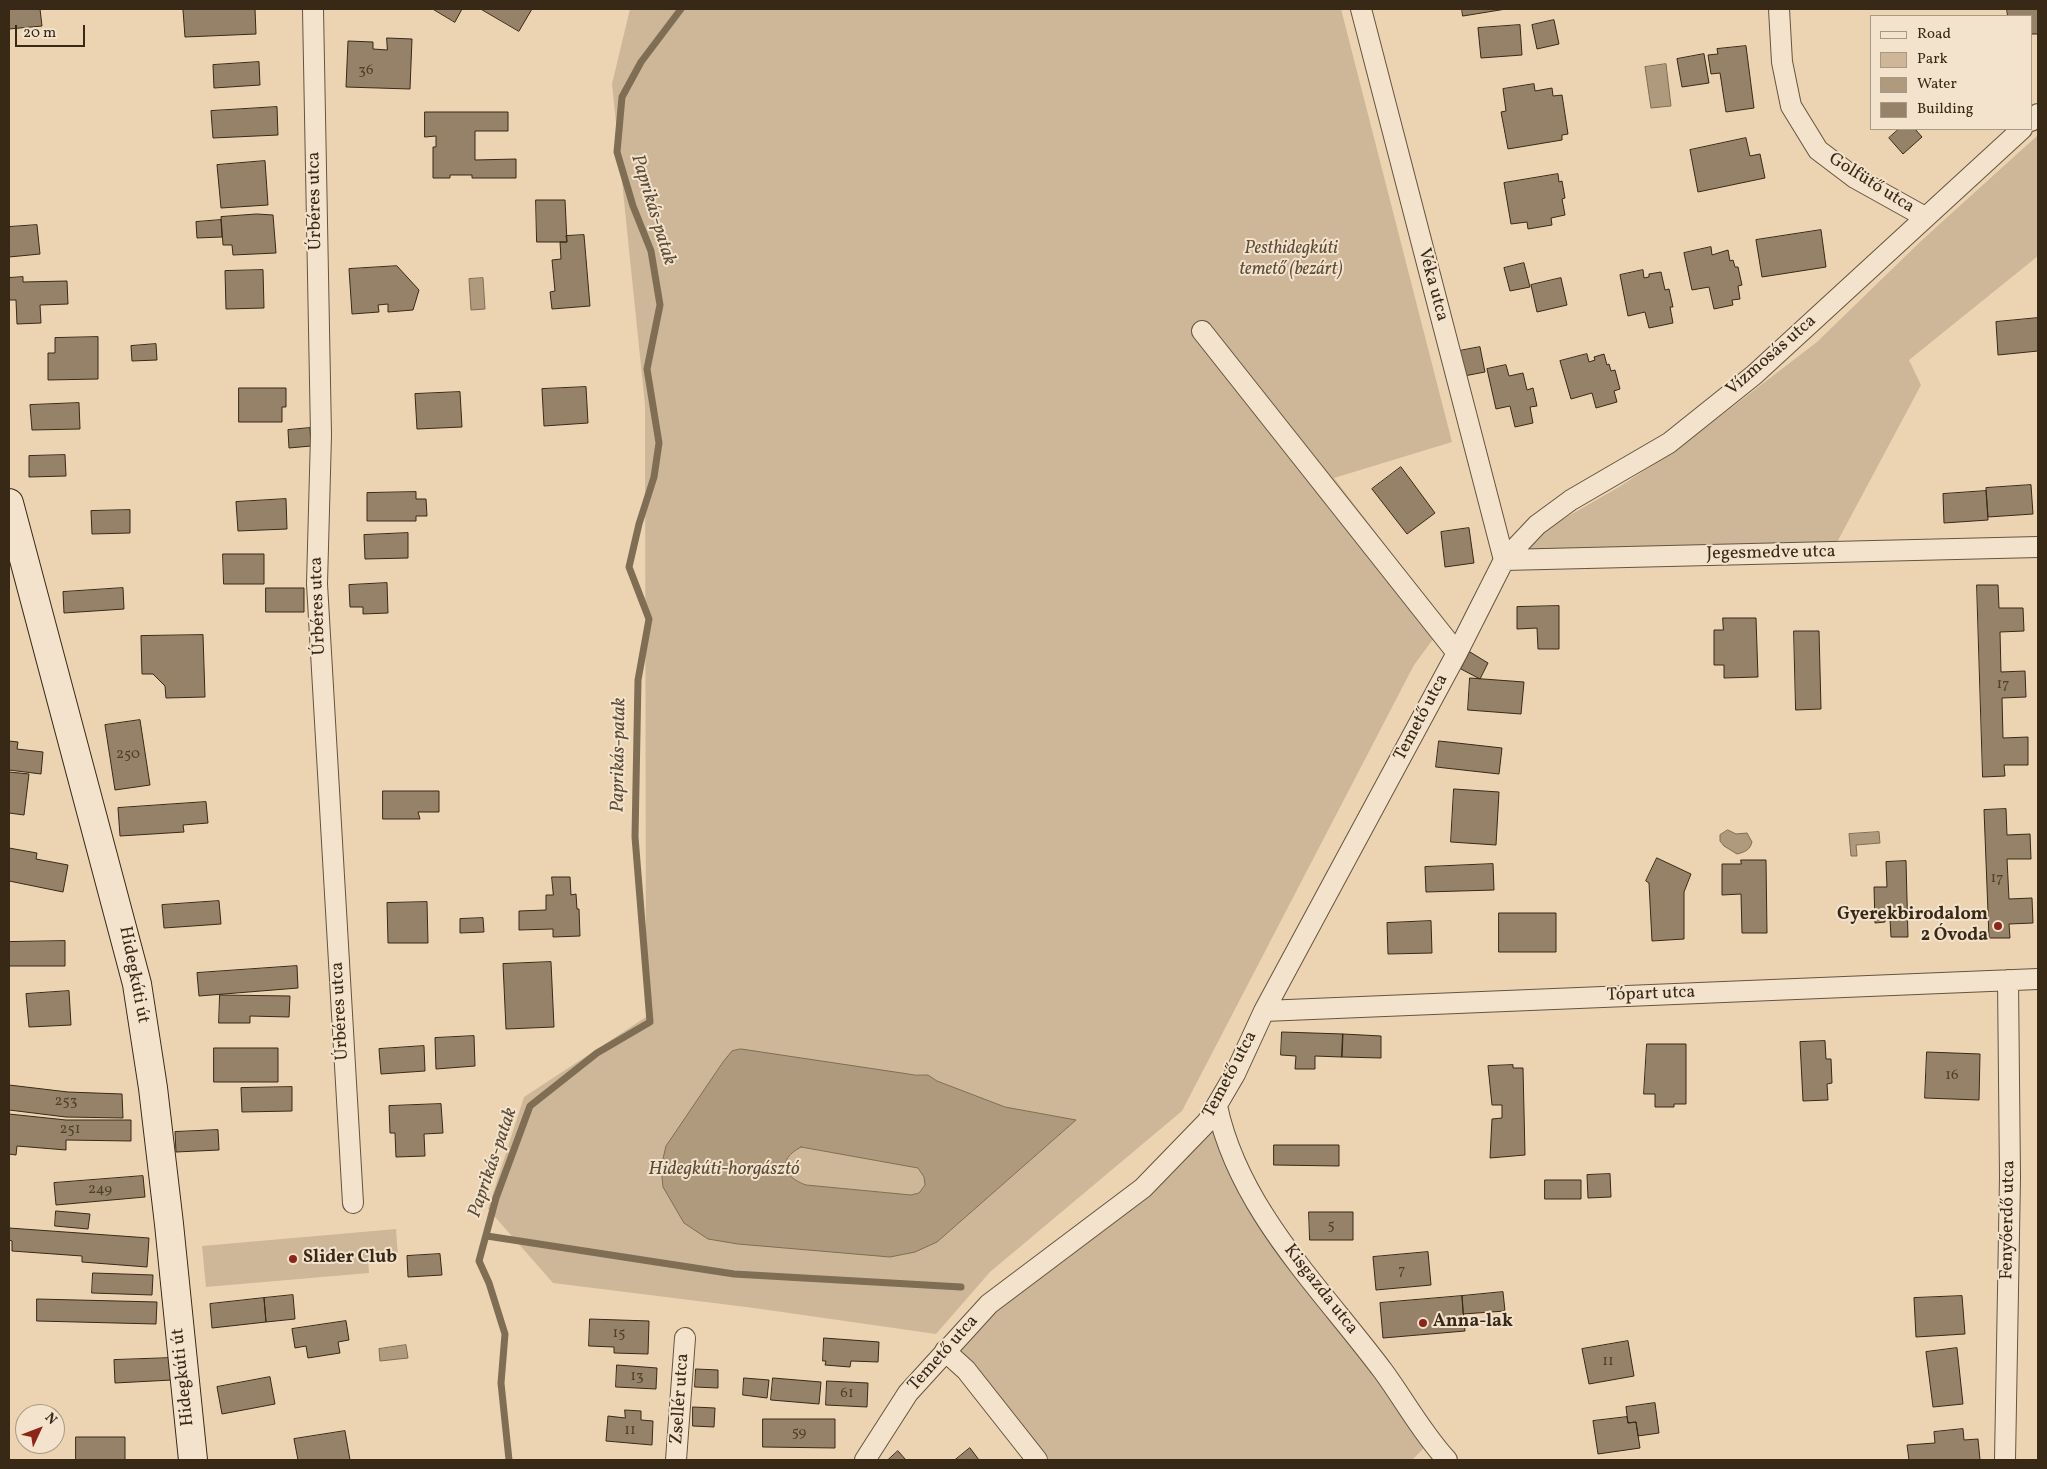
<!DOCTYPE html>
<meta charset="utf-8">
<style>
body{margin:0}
#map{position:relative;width:2047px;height:1469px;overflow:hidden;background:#ecd4b2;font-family:Vollkorn,serif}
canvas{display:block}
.frame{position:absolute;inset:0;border:10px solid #382917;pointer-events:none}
.legend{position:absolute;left:1870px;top:15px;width:162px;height:115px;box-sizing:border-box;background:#f3e3cd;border:1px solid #a89984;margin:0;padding:6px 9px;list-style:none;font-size:15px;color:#382917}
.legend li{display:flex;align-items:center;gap:10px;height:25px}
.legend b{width:25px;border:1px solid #a89984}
.north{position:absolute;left:15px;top:1404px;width:50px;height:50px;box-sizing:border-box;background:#f3e3cd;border:1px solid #a89984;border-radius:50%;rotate:47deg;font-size:14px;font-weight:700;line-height:20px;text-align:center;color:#382917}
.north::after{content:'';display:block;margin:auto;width:18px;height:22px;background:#8f2418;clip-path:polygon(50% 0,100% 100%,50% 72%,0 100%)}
.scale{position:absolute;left:15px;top:25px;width:70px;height:22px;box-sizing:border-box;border:2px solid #382917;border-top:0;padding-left:6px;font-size:15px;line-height:18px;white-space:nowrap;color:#382917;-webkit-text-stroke:4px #f3e3cd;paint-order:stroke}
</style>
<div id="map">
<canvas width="2047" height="1469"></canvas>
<div class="frame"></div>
<ul class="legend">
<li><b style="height:6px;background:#f3e3cd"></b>Road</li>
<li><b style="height:14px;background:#cdb798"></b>Park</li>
<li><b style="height:14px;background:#af9a7d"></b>Water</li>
<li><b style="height:14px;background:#968268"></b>Building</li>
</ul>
<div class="north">N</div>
<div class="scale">20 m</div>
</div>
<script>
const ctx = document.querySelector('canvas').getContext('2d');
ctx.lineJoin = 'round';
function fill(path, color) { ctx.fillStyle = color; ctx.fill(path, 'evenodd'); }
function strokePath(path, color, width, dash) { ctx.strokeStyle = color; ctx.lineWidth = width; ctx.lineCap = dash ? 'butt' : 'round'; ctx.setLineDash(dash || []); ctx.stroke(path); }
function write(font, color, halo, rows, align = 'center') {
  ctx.font = font + ' Vollkorn,serif'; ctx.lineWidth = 4; ctx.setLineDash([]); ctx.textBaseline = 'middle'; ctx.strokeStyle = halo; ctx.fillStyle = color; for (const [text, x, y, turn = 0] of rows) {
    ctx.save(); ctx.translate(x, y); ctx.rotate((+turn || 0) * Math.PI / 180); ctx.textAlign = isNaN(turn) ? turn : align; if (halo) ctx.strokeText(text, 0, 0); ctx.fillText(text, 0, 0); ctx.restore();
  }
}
fill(new Path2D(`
 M630,9H1341L1452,442L1334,478L1445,623L1414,665L1182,1111L990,1272L936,1334L754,1308L553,1283L488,1209L524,1097L646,1017L645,405L612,84ZM723,1062L928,1075L937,1081L1005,1107L1076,1120L937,1242L663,1187L708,1086Z
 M2038,135V256L1909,360L1921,385L1835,546L1526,564L1523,542L1619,487L1676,450L1817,342L1921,241Z
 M1217,1106L1248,1191L1430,1442L1412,1460H1037L945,1351L1143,1188Z
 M801,1147L918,1168L924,1177L925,1185L919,1193L911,1195L806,1185C783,1177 776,1160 801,1147Z
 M396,1229L398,1257L368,1260L369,1273L206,1287L202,1246Z`), '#cdb798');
const water = new Path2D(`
 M1666,64L1671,106L1651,108L1645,67Z
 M483,278L485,309L471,310L469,279Z
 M1728,830L1736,834L1747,833L1752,842C1750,850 1745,852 1737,854L1724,846L1720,841V835Z
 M1879,832L1880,843L1856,845L1857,856H1851L1849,834Z
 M741,1049L915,1075H928L937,1081L1005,1107L1076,1120L937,1242L915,1252L890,1257L738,1244L708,1239L684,1223L663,1187L661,1167L666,1146L723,1062L732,1051ZM801,1147L918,1168L924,1177L925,1185L919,1193L911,1195L806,1185C783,1177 776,1160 801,1147Z
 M406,1345L408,1358L380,1361L379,1349Z`);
fill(water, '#af9a7d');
strokePath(water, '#7f6d54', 1);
strokePath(new Path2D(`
 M487,1236L734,1274L961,1287
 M509,1460L501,1383L505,1334L489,1283L479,1261L496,1198L530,1106L597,1053L650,1022L635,837L638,680L649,619L629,567L639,524L654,477L659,443L647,369L660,305L651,251L633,206L617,152L622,97L641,62L681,9`), '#7f6d54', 7);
const building = new Path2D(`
 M9,9H40L42,26L9,29Z
 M186,9H255L256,34L185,37L183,10Z
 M433,9H462L455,22Z
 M481,9H532L519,31Z
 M1462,9H1506L1463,16Z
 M2007,9H2038V34H2031V16H2008Z
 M1554,20L1559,44L1537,49L1532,25Z
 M1520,25L1522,55L1481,58L1478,28Z
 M387,38L412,39L410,89L346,87L348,41L373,42V49L387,50Z
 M1746,46L1754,108L1726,112L1720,73L1711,74L1708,55L1718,54L1717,49Z
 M1704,54L1709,83L1682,87L1677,59Z
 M259,62L260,85L214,88L213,65Z
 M1534,84L1535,91L1552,88L1553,96L1562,95L1568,134L1562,135V140L1508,149L1501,112L1506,111L1503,89Z
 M277,107L278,135L213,138L211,111Z
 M425,112H508V131H475V160L516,159V178H472V175H450V178H433V147H436V136L425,137Z
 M1899,129H1915L1922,137L1903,154L1889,138Z
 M1746,138L1750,156L1760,154L1765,178L1698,192L1690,150Z
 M265,161L268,205L221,208L217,165Z
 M1558,174L1559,182L1562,181L1565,198L1562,199L1565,215L1551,218L1552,225L1528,229L1527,222L1511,224L1504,183Z
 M536,200H565L567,242H537Z
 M257,214L273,215L276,253L233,255L232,245H223L221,217Z
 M221,220L222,237L197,238L196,222Z
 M37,225L40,254L9,257V227Z
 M1821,230L1826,267L1762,277L1756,240Z
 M584,235L590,306L552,309L550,292L555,291L552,260L561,259L560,242H567L566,236Z
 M1711,247L1712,255L1728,250L1730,261L1733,260L1735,267H1738L1742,285L1738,286L1740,299L1732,300L1733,305L1714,309L1709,287L1692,290L1684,253Z
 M1524,263L1530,287L1510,291L1504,268Z
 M397,266L419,290L413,310L388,312V304L378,305L379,312L352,314L349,269Z
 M263,270L264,308L226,309L225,271Z
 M1643,270L1644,278L1649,277V274L1661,272L1665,290L1669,289L1673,307H1670L1673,323L1649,328L1645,312L1628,316L1620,275Z
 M23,277V282L67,281L68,304L40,305L41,323L17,324L16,300H9V278Z
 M1561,278L1567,305L1537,312L1531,285Z
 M2038,318V351L1998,355L1996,322Z
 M98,337V379L48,380V353H55V338Z
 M156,344L157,360L132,361L131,346Z
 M1480,347L1485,372L1464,376L1459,351Z
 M1587,354L1589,362L1595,360L1594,357L1604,354L1607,365L1609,364L1611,371L1615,370L1620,389L1614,391L1617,402L1596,408L1592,393L1571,399L1560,361Z
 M1506,365L1509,376L1523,373L1527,390L1533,388L1537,406L1530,407L1533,423L1515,427L1510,406L1496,409L1487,369Z
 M586,387L588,423L544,426L542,389Z
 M239,388H286V407H282V422H239Z
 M460,392L462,427L417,429L415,394Z
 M79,403L80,429L32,430L30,405Z
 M310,428L311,446L289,448L288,430Z
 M65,455L66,476L29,477V456Z
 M1401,467L1435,513L1407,534L1372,489Z
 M2031,485L2033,514L1988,517L1986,488Z
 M1986,491L1988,520L1944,523L1943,494Z
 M416,492V499H426L427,516H416V521H367V493Z
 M286,499L287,529L238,531L236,502Z
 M130,510V533L92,534L91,511Z
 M1469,528L1474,563L1445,567L1441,532Z
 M408,533V558L365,559L364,535Z
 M223,554H264V584H224Z
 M387,583L388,613L363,614V607H350L349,585Z
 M1977,585H1998L1999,608H2023L2024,631L2000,632L2001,672L2025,671L2026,697L2002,698L2003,738L2028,737V765H2004L2005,776L1983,777Z
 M123,588L124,609L64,613L63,592Z
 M266,588H304V612H266Z
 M1559,606V649H1538L1537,628L1517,629V607Z
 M1723,618H1756L1758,677L1724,678V665H1714V630H1723Z
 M1794,631H1819L1821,709L1796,710Z
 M203,635L205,697L166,698L165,686L153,674H142L141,636Z
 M1470,652L1488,663L1480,679L1461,669Z
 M1470,678L1524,682L1521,714L1468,710Z
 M140,720L150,785L115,790L105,725Z
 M9,741L18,742L17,749L43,752L41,774L9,770Z
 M1439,741L1502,748L1499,774L1436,767Z
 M9,772L29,774L24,815L9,813Z
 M1454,789L1499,792L1496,845L1451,842Z
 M383,791H439V812H418L420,819H383Z
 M206,802L208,823L183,825L184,832L120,836L118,808Z
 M2006,809L2007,835L2030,834L2031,859H2007L2009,899L2032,898L2033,923L2009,924L2010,938H1989L1984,810Z
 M9,848L37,853L36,859L68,865L63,892L9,881Z
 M1657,858L1691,874L1684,892V939L1652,941L1649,883L1646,881Z
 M1741,860H1766L1767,933H1742L1741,894L1722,895V864H1741Z
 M1906,861L1908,937H1891L1890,919H1885V922L1875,923L1874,887H1887L1886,862Z
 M1493,864L1494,890L1426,892L1425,867Z
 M552,877H570L571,895L576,894L577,909H579L580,936L553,937V929L519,930V911L546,910V895H553Z
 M219,901L221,924L164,928L162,905Z
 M427,902L428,943H388L387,903Z
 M1499,913H1556V952H1499Z
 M483,918L484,932L460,933V919Z
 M1431,921L1432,953L1388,954L1387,923Z
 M65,941V966H9V942Z
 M551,962L554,1027L506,1029L503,964Z
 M297,966L298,988L199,996L197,973Z
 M69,991L71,1025L29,1027L26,994Z
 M220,995L290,996L289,1017L250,1016V1023H219Z
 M1282,1032L1343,1034L1342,1057L1315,1056V1069H1295L1296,1056L1281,1055Z
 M1343,1034L1381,1036V1058L1342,1057Z
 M474,1036L475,1066L436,1069L435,1038Z
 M1825,1041L1826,1059H1831L1832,1083L1827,1084L1828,1100L1803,1101L1800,1042Z
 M1647,1044H1686V1104H1674V1107H1655V1094H1644Z
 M424,1046L425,1071L381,1074L379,1049Z
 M214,1048H278V1082H214Z
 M1927,1052L1980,1054L1979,1100L1925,1098Z
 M1513,1065V1068H1523L1525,1155L1490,1158L1492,1119L1502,1118V1105H1492L1488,1066Z
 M9,1085L68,1092L122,1094L123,1118L66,1117L9,1110Z
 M292,1087V1111L242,1112L241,1088Z
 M441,1104L443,1133L424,1134L425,1156L396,1157L395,1133H390L389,1106Z
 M9,1114L66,1120H131V1141L66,1140V1150L17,1146L16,1155L9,1154Z
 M218,1130L219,1150L176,1152L175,1132Z
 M1274,1145H1339V1166L1274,1165Z
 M1610,1174L1611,1197L1588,1198L1587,1175Z
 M143,1176L145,1197L56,1205L54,1183Z
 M1545,1180H1581V1199H1545Z
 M56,1211L90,1214L88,1229L55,1226Z
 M1309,1212H1353V1240H1310Z
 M9,1228L149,1238L147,1267L82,1262V1256L12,1251V1241L9,1240Z
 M1428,1252L1431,1285L1376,1290L1373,1257Z
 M440,1254L442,1275L408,1277L407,1256Z
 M93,1273L153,1275L152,1295L92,1293Z
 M1503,1292L1505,1311L1463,1314L1462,1296Z
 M293,1295L295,1319L266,1322L264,1298Z
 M1462,1296L1465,1331L1383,1338L1380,1303Z
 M1962,1296L1965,1334L1916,1337L1914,1298Z
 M264,1298L266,1322L212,1328L210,1304Z
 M37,1299L157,1302L156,1324L37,1321Z
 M590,1319L649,1321L648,1354L614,1353V1347L589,1346Z
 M346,1321L349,1340L338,1342L340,1353L308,1358L306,1346L295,1348L292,1329Z
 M824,1338L879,1342L878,1362L851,1361L850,1367L825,1365L826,1361H823Z
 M1628,1341L1634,1376L1589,1384L1582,1349Z
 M1957,1348L1963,1404L1933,1407L1926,1352Z
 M171,1358L172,1380L115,1383L114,1360Z
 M617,1365L657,1368L656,1389L616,1387Z
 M696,1369L718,1370V1388L695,1387Z
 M270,1377L275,1404L222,1414L217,1387Z
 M744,1378L769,1380L767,1398L743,1395Z
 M773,1378L821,1382L819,1404L771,1400Z
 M827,1381L868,1383L867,1407L826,1405Z
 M1655,1403L1659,1433L1638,1436L1636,1422L1628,1423L1626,1407Z
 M693,1407L715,1408L714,1427L693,1426Z
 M625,1410L641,1411V1420L653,1421L652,1445L606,1441L608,1416L625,1418Z
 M1627,1417L1628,1423L1636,1422L1640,1448L1598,1454L1593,1421Z
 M763,1419H835V1448L763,1447Z
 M1963,1429L1964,1440L1978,1439L1980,1460H1909L1907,1445L1935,1443L1934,1432Z
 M345,1431L350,1460H298L294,1439Z
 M76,1437H125V1460H76Z
 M970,1448L979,1460H955Z
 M898,1451L906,1460H888Z`);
fill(building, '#968268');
strokePath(building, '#382917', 1);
const minor = new Path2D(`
 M313,9L321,435L317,584L353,1203
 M1361,9L1504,560
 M1779,9L1782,62L1791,106L1818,150L1855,178L1925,217
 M2031,121L2038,114
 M1202,331L1457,653
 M1504,560L2038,547
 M1264,1011L2038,979
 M1217,1106C1239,1210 1321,1288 1383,1371C1405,1401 1422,1433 1447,1460
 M945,1351L966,1370L1037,1460
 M676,1460L685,1338
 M865,1460L908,1393L989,1304L1143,1188L1207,1122L1235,1074L1264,1011L1457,653L1504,560L1537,525L1571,500L1669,443L1754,375L2022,129
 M2005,1460L2010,1177L2008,980`);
const secondary = new Path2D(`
 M9,503L137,984L153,1088L169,1224L193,1460`);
strokePath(minor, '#65543e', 22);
strokePath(secondary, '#382917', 30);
strokePath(minor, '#f3e3cd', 20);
strokePath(secondary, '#f3e3cd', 28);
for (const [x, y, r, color] of [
 [1998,926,5,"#8f2418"],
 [293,1259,5,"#8f2418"],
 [1423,1323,5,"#8f2418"]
]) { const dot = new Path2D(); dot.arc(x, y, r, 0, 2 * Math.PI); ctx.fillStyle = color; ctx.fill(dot); strokePath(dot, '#f3e3cd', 2); }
write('15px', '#503f2b', null, [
 ["36",366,71],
 ["17",2003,685],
 ["250",128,755],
 ["17",1997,879],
 ["16",1952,1076],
 ["253",66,1102],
 ["251",70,1130],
 ["249",100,1190],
 ["5",1331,1226],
 ["7",1402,1271],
 ["15",619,1334],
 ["11",1608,1362],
 ["13",637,1377],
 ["61",847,1394],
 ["11",630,1431],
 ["59",799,1433]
]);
write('18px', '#382917', '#f3e3cd', [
 ["Golfütő utca",1871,184,32],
 ["Úrbéres utca",316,201,-91],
 ["Véka utca",1432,285,75],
 ["Vízmosás utca",1772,356,-41],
 ["Jegesmedve utca",1771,554,-1],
 ["Úrbéres utca",319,606,-92],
 ["Temető utca",1422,718,-62],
 ["Hidegkúti út",133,975,79],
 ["Tópart utca",1651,995,-2],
 ["Úrbéres utca",341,1011,-93],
 ["Temető utca",1231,1075,-62],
 ["Fenyőerdő utca",2009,1220,-89],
 ["Kisgazda utca",1320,1290,52],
 ["Temető utca",944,1354,-48],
 ["Hidegkúti út",184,1377,-96],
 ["Zsellér utca",681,1399,-86]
]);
write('italic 18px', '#5d4c37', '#f3e3cd', [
 ["Pesthidegkúti",1291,250],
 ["temető (bezárt)",1291,271]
]);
write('bold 18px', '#382917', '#f3e3cd', [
 ["Gyerekbirodalom",1988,916,"right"],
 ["2 Óvoda",1988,937,"right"],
 ["Slider Club",303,1259],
 ["Anna-lak",1433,1323]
], 'left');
write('italic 19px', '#5c4b36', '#f3e3cd', [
 ["Paprikás-patak",652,210,73],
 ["Paprikás-patak",620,755,-89],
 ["Paprikás-patak",494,1163,-71],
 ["Hidegkúti-horgásztó",724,1171]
]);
</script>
